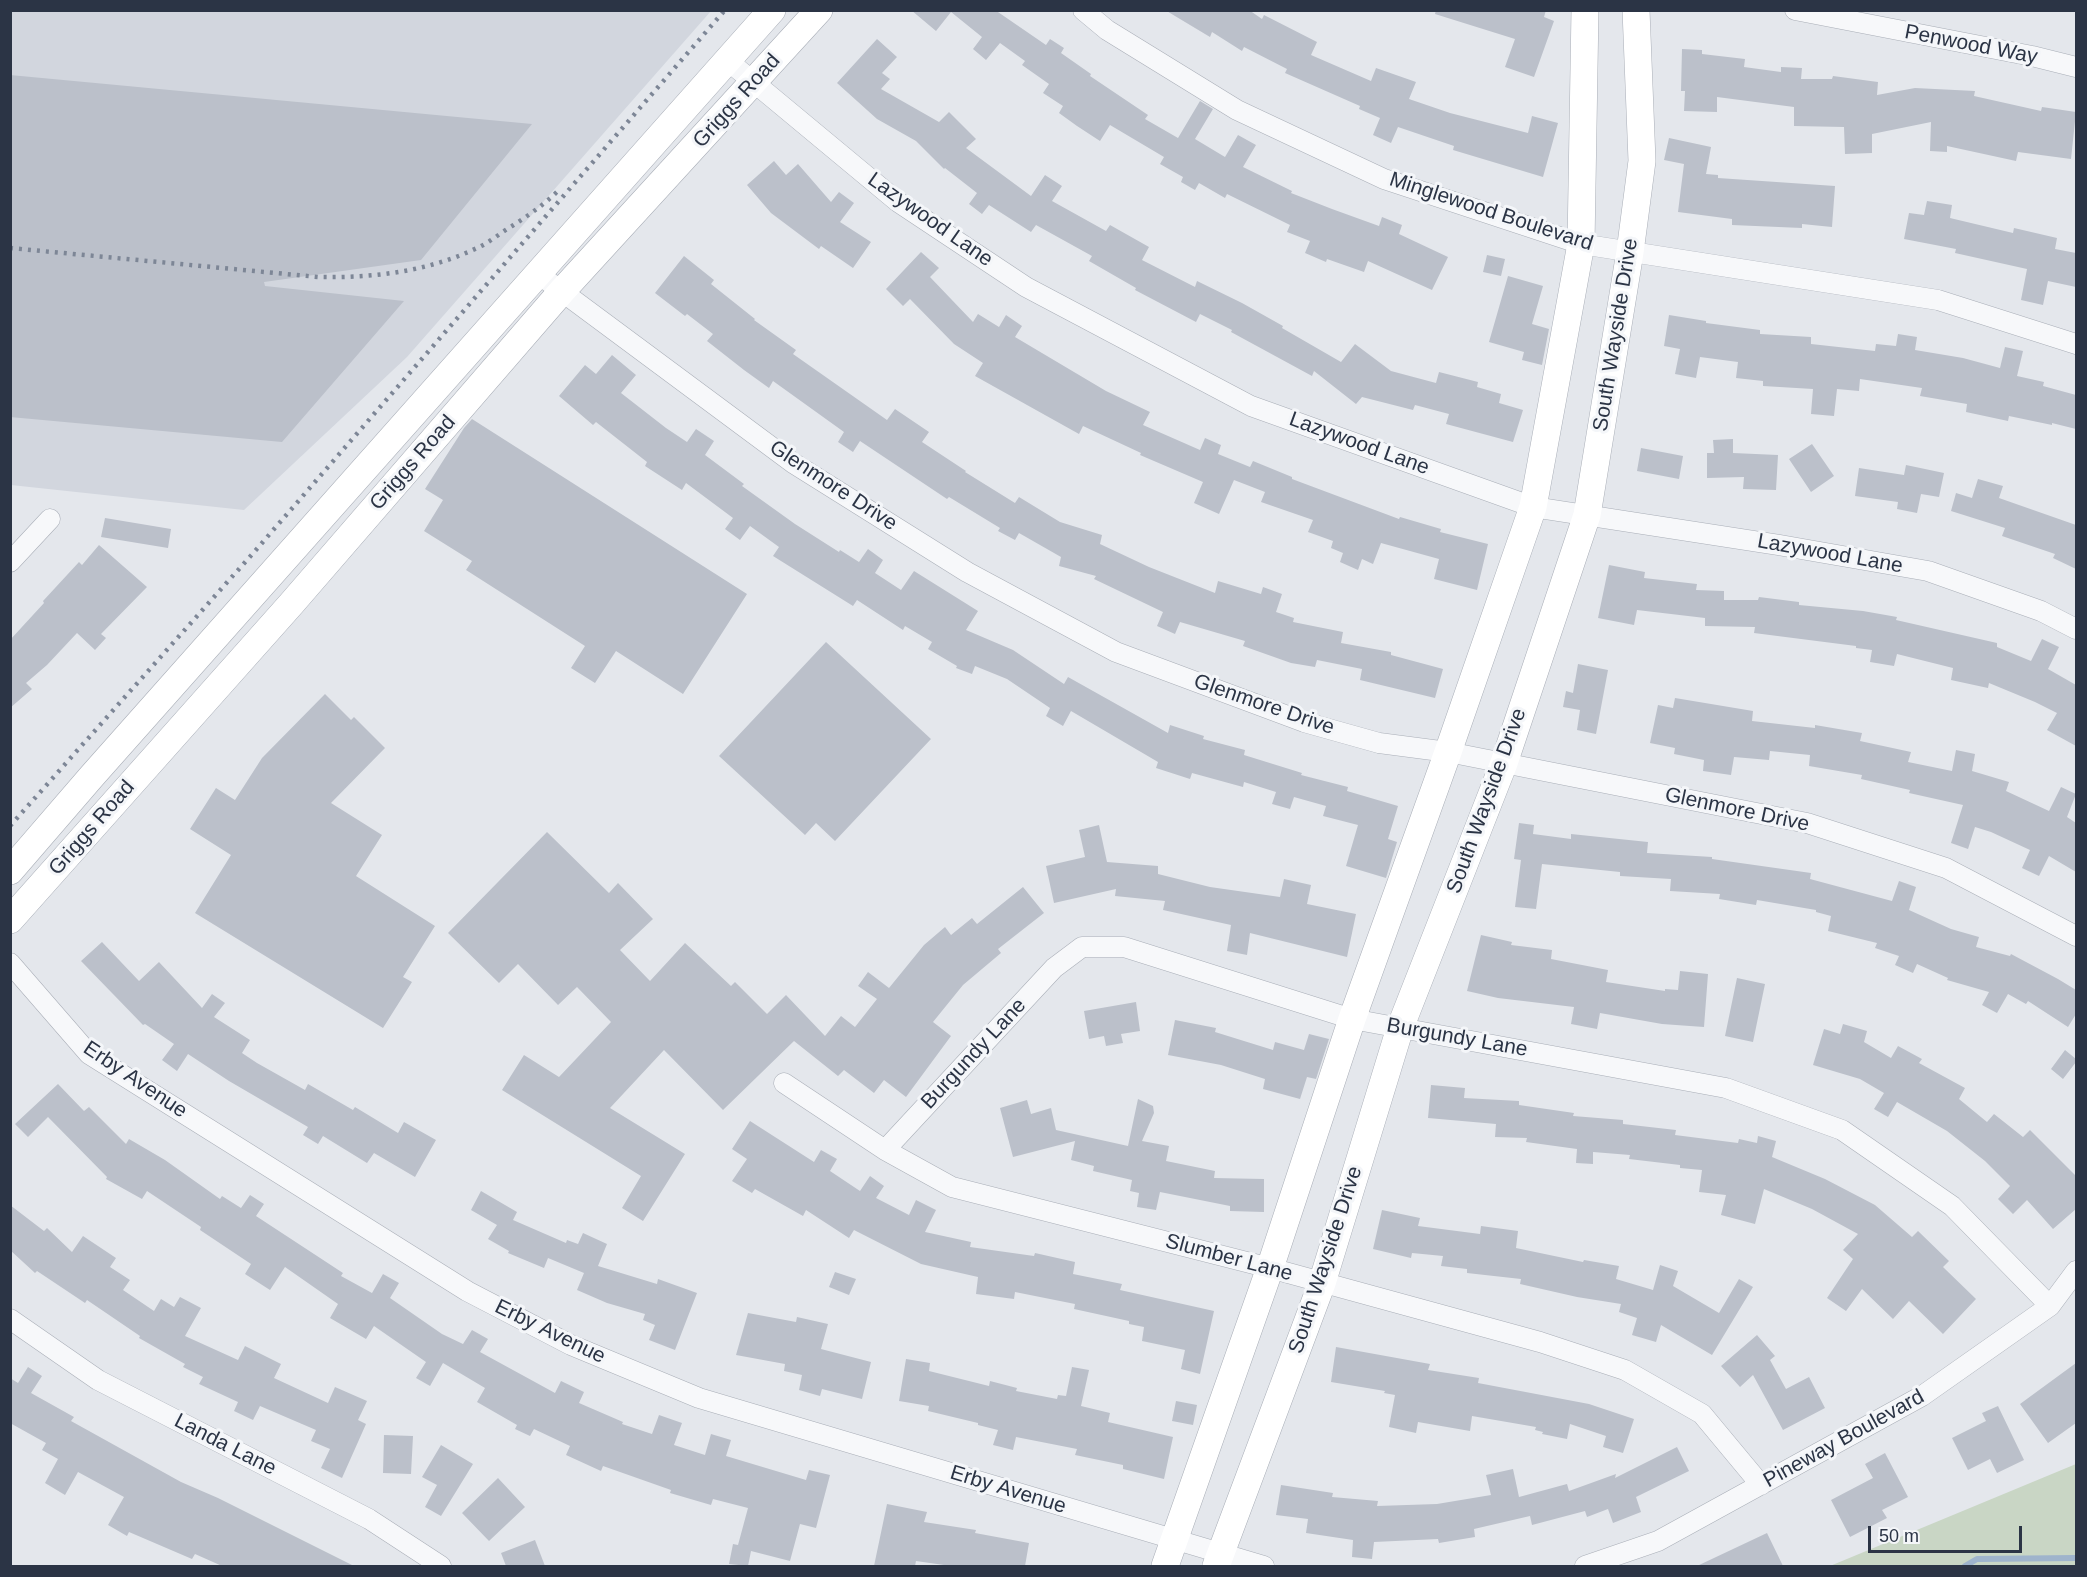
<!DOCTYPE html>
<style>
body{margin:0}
#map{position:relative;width:2087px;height:1577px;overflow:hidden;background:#e4e7ec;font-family:Arial,sans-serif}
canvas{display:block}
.frame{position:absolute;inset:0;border:12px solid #2b3445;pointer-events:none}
.scale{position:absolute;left:1868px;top:1526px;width:154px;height:27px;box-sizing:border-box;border:3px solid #2b3445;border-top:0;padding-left:8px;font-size:18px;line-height:21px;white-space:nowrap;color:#2b3445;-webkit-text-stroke:4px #f4f6f9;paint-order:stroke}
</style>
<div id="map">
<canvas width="2087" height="1577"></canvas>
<div class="frame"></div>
<div class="scale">50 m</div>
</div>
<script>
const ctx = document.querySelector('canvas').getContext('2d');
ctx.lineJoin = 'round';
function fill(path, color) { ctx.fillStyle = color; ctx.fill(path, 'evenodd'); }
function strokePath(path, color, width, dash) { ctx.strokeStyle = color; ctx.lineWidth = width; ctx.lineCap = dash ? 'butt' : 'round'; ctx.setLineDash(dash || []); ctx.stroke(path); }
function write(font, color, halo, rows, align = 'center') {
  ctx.font = font + ' Arial,sans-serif'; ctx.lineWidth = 6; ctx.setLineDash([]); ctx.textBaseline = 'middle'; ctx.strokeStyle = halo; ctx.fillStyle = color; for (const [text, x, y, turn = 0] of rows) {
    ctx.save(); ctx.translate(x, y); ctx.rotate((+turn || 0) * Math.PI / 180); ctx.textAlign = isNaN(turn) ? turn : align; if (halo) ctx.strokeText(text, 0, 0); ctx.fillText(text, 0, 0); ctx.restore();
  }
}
fill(new Path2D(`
 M11,11H711L407,357L244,510L11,485Z`), '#d2d6de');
fill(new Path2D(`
 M2076,1464V1566H1830Z`), '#c9d6c5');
strokePath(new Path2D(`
 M1965,1566L1977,1559L2076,1558`), '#9fb4cc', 6);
fill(new Path2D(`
 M911,10H995L1046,45L1050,39L1064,48L1061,53L1091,74L1090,76L1148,115L1145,119L1178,138L1200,101L1213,109L1195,139L1225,157L1238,135L1256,145L1243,167L1292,191L1291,193L1332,209L1379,226L1382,217L1402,225L1399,234L1448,257L1432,290L1368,261L1364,272L1327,259L1326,262L1305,253L1310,241L1287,232L1290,225L1227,194L1225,198L1199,183L1195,190L1181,182L1183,177L1160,164L1164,157L1110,125L1100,141L1077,126L1059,113L1063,106L1043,93L1049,84L1022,65L1025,61L1000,43L986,60L973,49L982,37L951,12L936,31Z
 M1165,10H1249L1262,19L1264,15L1317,42L1311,55L1371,81L1376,68L1416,82L1409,99L1450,113L1528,133L1532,116L1558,123L1543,177L1453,150L1454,146L1398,127L1391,143L1373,135L1380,118L1359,109L1360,106L1285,73L1287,69L1244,47L1242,51L1212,32L1210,37Z
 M1436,10H1546L1544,17L1554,21L1534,77L1505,67L1515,39L1435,14Z
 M877,39L897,57L882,73L890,79L881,89L939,122L949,112L976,139L966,148L1031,196L1045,175L1062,186L1052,201L1106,231L1110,225L1149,247L1142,260L1195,287L1197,281L1242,303L1283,326L1282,328L1341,362L1355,344L1391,371L1436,383L1439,372L1478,382L1477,387L1501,394L1499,403L1523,410L1513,442L1446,424L1449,414L1415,405L1413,410L1362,397L1356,404L1314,371L1312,376L1231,332L1232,330L1200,314L1196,322L1135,290L1136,288L1089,261L1092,256L1036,225L1031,232L989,205L982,214L969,204L977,193L945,168L944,169L916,141L877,119L837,83Z
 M1682,49L1702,50V54L1745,59L1744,67L1781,72V67L1802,68L1801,79H1832L1833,76L1878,82L1877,95L1915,88L1975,91L1974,96L2041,111L2042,107L2076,112L2071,159L2018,152L2016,161L1947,146V152L1930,151L1931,122L1872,134V153L1845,154L1844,127L1794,126V107L1717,97V112L1684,111L1685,91H1681Z
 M10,75L532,124L421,260L264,282L265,286L404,301L282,442L10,417Z
 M1669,138L1711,147L1706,174L1718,175V178L1835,186L1832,227L1802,224V228L1732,225V219L1678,212L1684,164L1664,160Z
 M774,161L786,175L798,164L831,202L839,192L854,203L840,222L871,242L853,268L821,246L819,249L771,213L747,185Z
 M1927,201L1952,205L1950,218L2013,233L2014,228L2057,238L2055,249L2076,253V287L2048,281L2043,305L2021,300L2027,269L1955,253L1956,249L1904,239L1909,213L1924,215Z
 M921,252L939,268L930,277L973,322L978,314L999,327L1006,315L1022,326L1015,337L1106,391L1150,412L1143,425L1200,450L1205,438L1221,445L1218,454L1250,467L1253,461L1292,477V479L1399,519L1400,517L1441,529L1440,532L1488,544L1477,590L1434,579L1439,559L1381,543L1373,564L1362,559L1358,570L1340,562L1343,553L1331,548L1333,541L1308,532L1313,520L1261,502L1265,492L1234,480L1219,514L1194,503L1203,482L1140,455L1141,453L1083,426L1079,434L975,376L983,363L954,344L910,299L903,306L886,289Z
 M1487,255L1505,259L1501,276L1483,272Z
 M684,256L714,280L711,284L755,319L754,320L796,350L793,354L887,420L895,409L929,432L922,442L966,471L965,472L1015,503L1019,497L1060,522L1102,535L1100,544L1149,567L1215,593L1218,581L1261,594L1263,587L1282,594L1276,612L1294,618L1293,622L1343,632L1341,643L1391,652V655L1443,669L1435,698L1360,680L1362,669L1317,660L1315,667L1291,663L1243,646L1245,641L1180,622L1175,634L1157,626L1163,612L1094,579L1096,576L1059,566L1061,557L1019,533L1015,540L998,531L1000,528L949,497L947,499L860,441L853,452L838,442L844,432L773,381L769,388L744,370L707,341L713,334L687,314L685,316L655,293Z
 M1508,276L1543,286L1532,324L1549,329L1542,365L1522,360L1524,352L1489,342Z
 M1669,315L1706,321V323L1760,330V334L1811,337V344L1875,351L1876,344L1896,346L1898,334L1917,337L1915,350L1963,358L2000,368L2005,347L2023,351L2017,376L2044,382L2043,386L2076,395V429L2052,423V425L2009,416L2008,421L1966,412L1967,404L1920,396L1922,388L1860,379L1859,391L1837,389L1834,416L1811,414L1813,389L1763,386V381L1736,378L1738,362L1700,357L1696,378L1675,374L1680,349L1664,346Z
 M612,355L636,375L621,393L666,428L687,442L696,429L714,441L705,455L744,484L742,486L795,524L839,552L840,550L859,562L868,549L883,560L875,573L901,590L914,571L978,611L966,630L1013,650L1064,684L1068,677L1168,733L1170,725L1204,736L1203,739L1245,750L1244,755L1302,773L1301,775L1348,787L1347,791L1398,806L1388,839L1397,842L1386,878L1346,866L1358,825L1323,816L1326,806L1294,797L1290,809L1272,804L1276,792L1244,782L1243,787L1192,773L1190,779L1156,768L1158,762L1071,711L1063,726L1046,716L1050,708L1007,679L975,666L972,674L956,668L957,666L928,649L932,642L905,626L903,630L857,600L853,606L773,556L779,547L750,526L740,540L725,529L733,518L686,483L682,490L645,466L647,462L596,422L593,425L559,396L585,365L596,374Z
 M472,419L747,594L683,694L616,651L595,683L571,668L585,646L466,570L472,561L424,531L443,500L425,489L464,428Z
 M1733,439V453L1778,455L1776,490L1743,489L1744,477L1707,478V453H1714L1713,440Z
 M1812,444L1834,476L1811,492L1789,459Z
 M1641,448L1683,456L1679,479L1637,471Z
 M1906,465L1944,473L1939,497L1921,494L1917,513L1897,509L1898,502L1855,496L1859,468L1904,475Z
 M1978,479L2003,486L1999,498L2076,525V569L2053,558L2055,554L2002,536L2005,528L1951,511L1956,493L1972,498Z
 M105,518L171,529L168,548L101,537Z
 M99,545L147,587L101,634L106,638L95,650L77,633L47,665L26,683L32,689L10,708V640L44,603L43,601L79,562L82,565Z
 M1609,565L1645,572L1644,578L1697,584L1696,590L1724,591V600H1758L1759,597L1799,602V605L1863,611L1897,617L1896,620L1997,643V647L2031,661L2042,639L2059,647L2048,669L2076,685V746L2047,730L2057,713L2035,702L1989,683L1988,688L1951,680L1953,668L1897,654L1894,666L1870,662L1872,650L1856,648V646L1754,633L1755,627L1705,626V618L1637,610L1634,625L1598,618Z
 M826,642L931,739L835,841L816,823L805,835L719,756Z
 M1578,664L1608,670L1596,734L1577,730L1580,710L1563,707L1566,691L1573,693Z
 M325,694L351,720L354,717L385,748L331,803L382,835L356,876L435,926L403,977L412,982L383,1028L195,913L231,855L190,829L216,788L235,800L262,758Z
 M1675,698L1753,711L1752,721L1815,728V725L1862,733L1860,741L1911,752L1908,762L1952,771L1956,750L1975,754L1972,771L2009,782L2006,791L2049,811L2061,787L2076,794L2067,817L2076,823V872L2049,856L2039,876L2022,868L2030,850L1991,832L1975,827L1968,849L1951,843L1963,805L1909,793L1910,790L1861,779L1862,775L1809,766L1810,755L1770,751L1769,760L1734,757L1731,775L1703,771L1704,760L1674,754L1675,748L1650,743L1658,705L1673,708Z
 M1519,823L1534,825L1533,834L1571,839V834L1648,842L1647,853L1712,857V859L1811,873L1810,879L1892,901L1899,881L1916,887L1909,910L1951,929L1979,937L1976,947L2010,956L2011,954L2058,979L2076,990V1014L2068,1027L2028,1001L2026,1004L2008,994L1997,1013L1982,1005L1989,992L1947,980L1948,978L1917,964L1913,973L1895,965L1899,956L1875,948L1877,943L1828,931L1831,916L1816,912V910L1757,900L1756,905L1719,899L1720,894L1670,891L1671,879L1620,876V872L1542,864L1536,909L1515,907L1521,860L1514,859Z
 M1099,825L1107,862L1158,866V874L1210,887L1280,897L1284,879L1311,885L1307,904L1356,914L1347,957L1250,933L1247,955L1227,951L1231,925L1163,910L1165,901L1115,896L1116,889L1054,903L1046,866L1085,857L1079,830Z
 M547,832L609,893L618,883L653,919L620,950L650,981L685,943L731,986L735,982L767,1014L786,995L825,1036L841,1016L855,1027L877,999L858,986L868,972L889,988L924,945L945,927L951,935L972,918L977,924L1023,887L1044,913L998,949L1001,953L963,985L933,1022L951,1036L906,1097L884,1080L874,1093L844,1070L838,1076L794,1041L723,1110L664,1050L610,1108L685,1154L643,1221L622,1208L641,1176L502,1090L524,1055L559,1077L611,1022L577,987L558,1005L518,964L499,983L448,933Z
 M1481,935L1512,942L1511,945L1552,950L1551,959L1608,970L1606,982L1665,991V989L1678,990L1680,971L1708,974L1704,1027L1662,1024L1600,1013L1597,1029L1571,1024L1574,1007L1498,998L1467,991Z
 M102,942L139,981L159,962L202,1008L212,994L225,1003L214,1017L250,1040L242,1053L257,1063L305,1090L308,1084L353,1110L355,1107L398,1133L404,1122L436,1140L415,1177L374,1153L367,1163L323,1136L318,1144L303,1135L308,1127L229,1081L188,1054L177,1071L162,1060L174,1044L145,1024L143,1025L81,961Z
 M1737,978L1765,984L1753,1042L1725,1036Z
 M1136,1002L1140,1031L1121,1034L1123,1043L1106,1046L1104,1036L1089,1039L1084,1011Z
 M1175,1020L1216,1028L1215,1032L1273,1050L1275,1042L1304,1050L1309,1034L1329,1039L1316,1079L1307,1077L1300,1099L1263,1089L1265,1079L1221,1065L1168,1055Z
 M1843,1024L1867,1031L1864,1042L1891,1058L1898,1046L1922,1059L1919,1063L1965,1088L1959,1099L1987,1122L1994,1114L2023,1137L2030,1130L2076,1176V1209L2053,1229L2027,1200L2013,1214L1998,1199L2010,1186L1985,1161L1947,1131L1897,1102L1888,1117L1874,1109L1884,1093L1860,1079L1813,1065L1824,1029L1840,1034Z
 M2065,1050L2076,1059V1062L2063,1079L2051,1069Z
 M58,1084L84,1111L89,1107L126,1144L129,1139L165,1160L220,1199L222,1196L241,1208L250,1195L264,1204L256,1216L343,1273L341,1276L372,1293L383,1274L399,1283L390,1298L442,1334L463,1344L472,1330L488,1339L480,1352L555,1393L561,1381L584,1392L579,1403L623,1422L622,1424L652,1434L659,1415L682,1423L674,1445L705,1455L711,1434L731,1440L726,1456L806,1480L809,1470L830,1475L816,1528L800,1524L790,1561L751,1551L748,1566L729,1564L733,1544L738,1545L748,1508L713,1499L711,1505L670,1493L671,1490L603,1466L601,1471L566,1455L570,1446L534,1429L530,1436L515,1429L517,1425L477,1402L485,1388L443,1363L430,1386L416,1378L426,1362L374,1326L366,1339L330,1318L338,1304L285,1267L270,1290L245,1274L251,1264L200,1230L201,1227L147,1191L142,1199L106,1179L107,1177L48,1117L28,1137L15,1124Z
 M1431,1085L1465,1088L1464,1098L1519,1101V1105L1574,1113L1573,1116L1623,1120V1124L1676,1130L1675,1135L1738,1143L1739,1139L1757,1143L1758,1136L1776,1141L1772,1157L1825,1179L1875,1205L1912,1237L1918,1231L1949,1261L1943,1267L1976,1299L1943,1334L1909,1301L1893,1319L1862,1289L1846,1311L1827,1298L1853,1259L1843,1250L1858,1234L1812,1209L1764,1189L1755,1224L1721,1215L1726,1195L1699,1192L1702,1170L1680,1168V1165L1629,1159L1630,1155L1593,1152V1164L1576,1163L1577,1149L1526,1142L1527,1138L1495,1137L1496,1124L1428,1118Z
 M1138,1099L1153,1106L1154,1113L1142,1141L1169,1146L1166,1161L1215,1171L1214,1178L1264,1179V1212L1230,1211V1206L1160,1192L1156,1210L1137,1207L1139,1193L1130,1191L1132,1180L1093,1171L1094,1166L1071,1160L1075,1141L1013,1157L1000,1108L1027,1100L1031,1114L1051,1108L1056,1130L1128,1146Z
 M750,1121L814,1162L821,1150L837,1159L830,1171L860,1191L870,1176L884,1186L876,1198L909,1215L916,1200L936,1210L925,1232L971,1242L970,1247L1034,1256L1035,1253L1075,1262L1073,1274L1122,1284L1120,1290L1214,1311L1200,1374L1181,1369L1185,1350L1142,1341L1144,1327L1129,1324V1321L1074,1309L1075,1304L1015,1292L1014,1299L976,1294L978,1277L921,1264L854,1230L849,1238L806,1210L803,1216L755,1189L752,1193L732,1181L747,1159L732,1149Z
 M481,1191L517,1212L513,1220L566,1243L567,1240L578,1244L583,1233L607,1244L598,1266L657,1284L658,1279L697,1293L675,1350L649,1340L655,1325L643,1320L645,1314L607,1303L577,1290L584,1273L548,1258L544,1268L508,1253L509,1251L488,1239L497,1225L471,1210Z
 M10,1205L44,1231L47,1228L72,1252L83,1236L116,1258L110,1267L130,1280L123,1290L154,1311L161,1299L174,1307L180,1297L201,1308L185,1336L238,1360L245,1346L281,1364L274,1378L328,1403L335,1387L367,1401L358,1420L366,1424L342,1478L321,1468L330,1449L311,1441L316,1430L260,1406L253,1420L234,1411L238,1402L199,1384L203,1377L183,1367L185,1364L139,1338L140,1336L87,1300L85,1303L37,1271L35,1273L10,1250Z
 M1382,1210L1420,1218L1418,1226L1480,1234L1481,1226L1518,1231L1516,1248L1583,1262L1584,1260L1619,1266L1616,1279L1653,1290L1660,1265L1678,1271L1673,1286L1719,1313L1739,1279L1753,1287L1712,1355L1661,1325L1656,1342L1632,1335L1637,1318L1619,1312L1621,1304L1577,1297L1520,1284L1521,1279L1467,1273V1269L1441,1266L1443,1256L1412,1253L1411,1258L1373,1249Z
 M835,1272L856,1279L849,1295L829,1287Z
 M748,1313L796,1322L797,1317L828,1324L821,1349L871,1362L862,1399L822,1389L820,1396L799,1390L802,1375L784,1371L785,1364L736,1355Z
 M1757,1335L1775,1356L1770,1360L1786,1389L1809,1377L1825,1408L1783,1430L1753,1375L1740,1387L1721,1366Z
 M1336,1347L1430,1364L1428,1370L1479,1378L1478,1383L1589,1404L1634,1419L1623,1453L1603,1447L1606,1436L1570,1424L1567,1439L1542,1434L1543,1432L1535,1430L1536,1427L1472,1416L1470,1431L1418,1422L1416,1433L1389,1427L1395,1395L1384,1393L1385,1391L1331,1382Z
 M906,1359L930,1363L929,1371L989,1386L990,1381L1017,1388L1016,1391L1057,1399L1058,1395L1066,1396L1072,1367L1089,1370L1081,1406L1110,1413L1108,1422L1173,1437L1164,1479L1123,1469V1465L1075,1455L1077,1449L1016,1437L1013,1450L993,1445L998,1430L978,1425V1423L928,1411L929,1406L899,1401Z
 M2076,1363V1423L2048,1443L2020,1404Z
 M28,1367L42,1376L31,1393L74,1417L71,1421L181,1482L218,1498L354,1566H222L195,1554L192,1559L129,1532L127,1536L108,1525L124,1497L78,1472L65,1495L45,1483L58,1459L42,1450L46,1443L10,1423V1378L18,1383Z
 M1176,1401L1197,1405L1193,1425L1172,1421Z
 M1998,1406L2024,1460L1997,1473L1990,1459L1968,1470L1952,1438L1986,1421L1982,1413Z
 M384,1435L413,1436L411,1474L383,1473Z
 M441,1445L473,1464L441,1516L425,1507L437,1485L422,1477Z
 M1677,1447L1689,1471L1636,1497L1641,1512L1613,1523L1608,1509L1587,1517L1585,1511L1532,1525L1530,1516L1474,1529L1475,1537L1439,1543L1438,1539L1374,1542L1372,1559L1352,1557L1353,1540L1306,1533L1308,1519L1276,1515L1281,1485L1333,1493L1332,1497L1378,1501L1377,1506L1437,1504L1491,1495L1486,1475L1513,1469L1519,1497L1567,1484L1569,1491L1616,1474L1615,1478Z
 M1885,1453L1908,1497L1882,1510L1887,1518L1850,1537L1831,1500L1873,1478L1865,1464Z
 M498,1478L525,1507L489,1541L462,1513Z
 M887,1504L927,1512L924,1522L976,1530L975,1533L1029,1543L1025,1566H951L916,1561L915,1566H874Z
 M1767,1533L1783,1566H1697Z
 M535,1540L545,1566H506L501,1553Z`), '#bbc0ca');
const street = new Path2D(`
 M1083,10L1107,30L1237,110L1384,179L1581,244L1938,300L2076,344
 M1795,10L2032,56L2076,67
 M727,60L898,202L1026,287L1251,406L1533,507L1779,545L1928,571L2041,611L2076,629
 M537,273L793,463L967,572L1116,652L1304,722L1379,743L1448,752L1807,823L1946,868L2076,936
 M10,562L50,519
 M10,963L89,1054L467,1291L571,1345L699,1398L1264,1566
 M784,1083L885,1150L952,1187L1270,1268L1540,1342L1625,1370L1702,1414L1761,1485
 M885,1150L1054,968L1082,947H1124L1352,1019L1726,1088L1842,1130L1952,1206L2050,1306
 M10,1319L98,1380L369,1519L441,1566
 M1585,1566L1658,1541L1922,1396L2050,1306L2076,1271`);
const secondary = new Path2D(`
 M10,871L92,776L772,10
 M10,920L292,603L562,291L819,10
 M1165,1566L1270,1268L1352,1019L1448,752L1533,507L1581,244L1585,10
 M1216,1566L1322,1283L1400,1028L1504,763L1587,515L1630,252L1642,161L1636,10`);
strokePath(street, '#a9aeb7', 21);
strokePath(secondary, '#a9aeb7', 28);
strokePath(street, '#f7f8fa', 20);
strokePath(secondary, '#fff', 27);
strokePath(new Path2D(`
 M10,248L318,277C372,278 427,272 477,248C489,243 500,233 512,226C529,215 545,204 560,189
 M10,826L255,551L725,10`), '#7d8696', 4.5, [3, 6]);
write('21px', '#2b3445', '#f4f6f9', [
 ["Penwood Way",1971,45,11],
 ["Griggs Road",737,101,-48],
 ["Minglewood Boulevard",1491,212,18],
 ["Lazywood Lane",930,220,35],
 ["South Wayside Drive",1616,335,-81],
 ["Lazywood Lane",1359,444,20],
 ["Griggs Road",413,463,-49],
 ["Glenmore Drive",833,486,33],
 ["Lazywood Lane",1830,554,10],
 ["Glenmore Drive",1264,705,19],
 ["South Wayside Drive",1487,801,-70],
 ["Glenmore Drive",1737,810,12],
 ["Griggs Road",92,828,-49],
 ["Burgundy Lane",1457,1038,10],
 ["Burgundy Lane",974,1054,-47],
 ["Erby Avenue",135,1080,34],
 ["Slumber Lane",1229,1258,15],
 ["South Wayside Drive",1326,1260,-72],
 ["Erby Avenue",550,1332,26],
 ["Pineway Boulevard",1844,1439,-29],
 ["Landa Lane",225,1445,27],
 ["Erby Avenue",1008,1490,17]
]);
</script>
